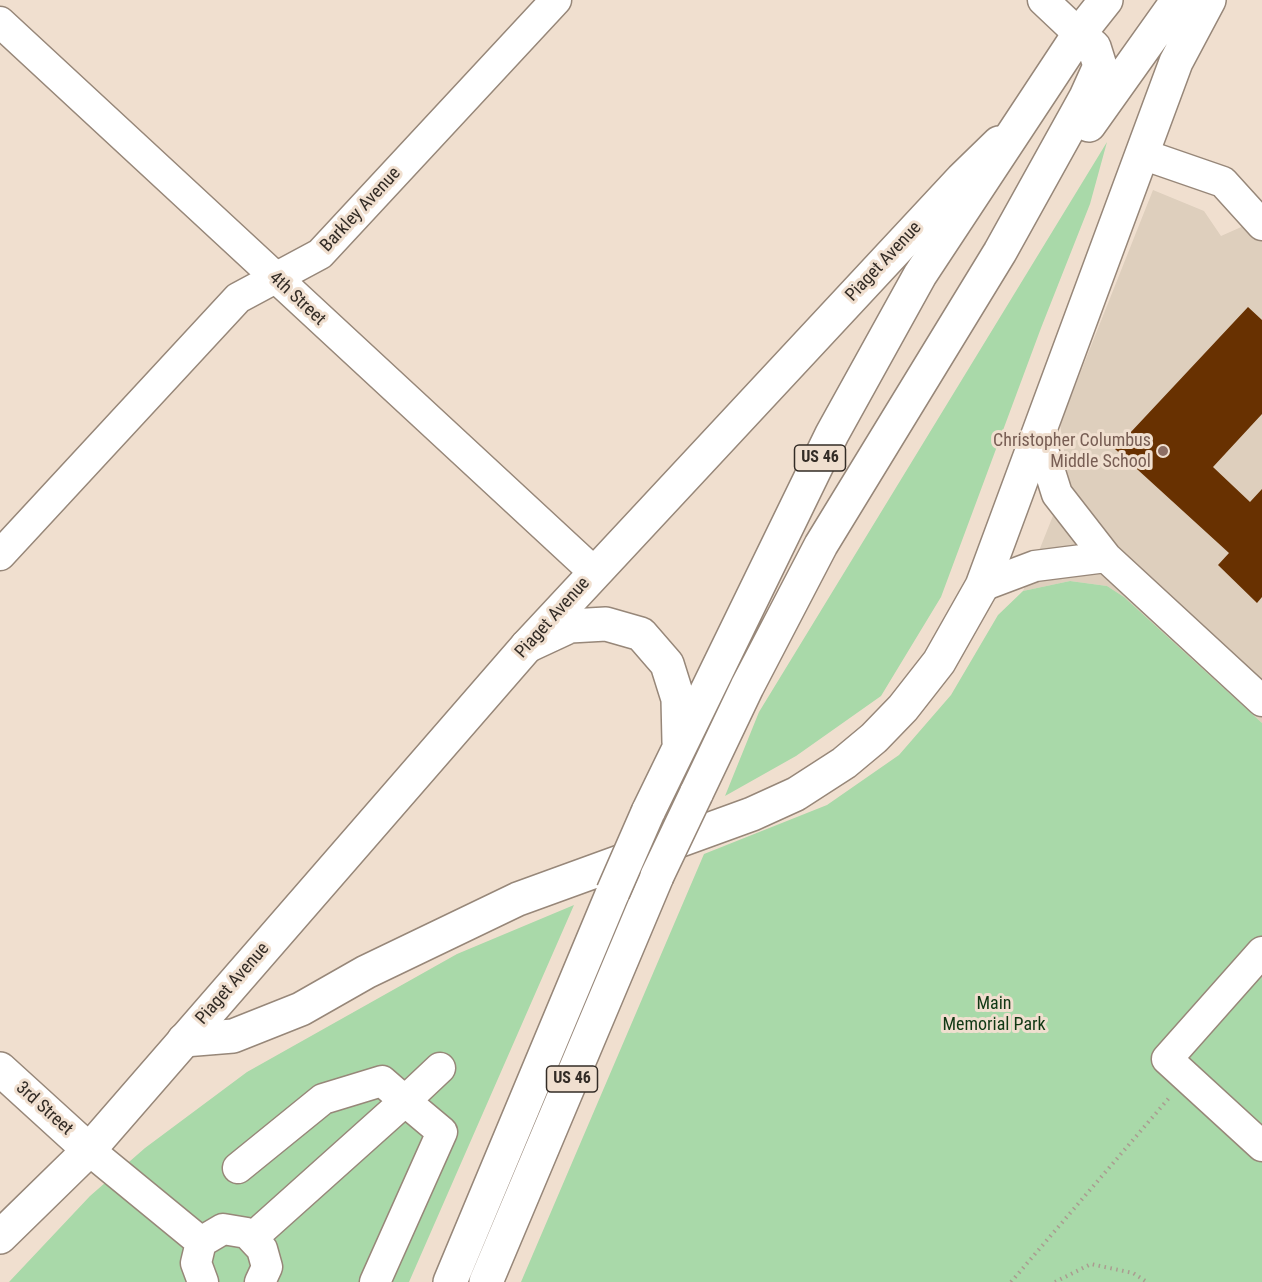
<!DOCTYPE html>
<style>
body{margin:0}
canvas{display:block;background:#f0dfcf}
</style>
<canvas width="1262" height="1282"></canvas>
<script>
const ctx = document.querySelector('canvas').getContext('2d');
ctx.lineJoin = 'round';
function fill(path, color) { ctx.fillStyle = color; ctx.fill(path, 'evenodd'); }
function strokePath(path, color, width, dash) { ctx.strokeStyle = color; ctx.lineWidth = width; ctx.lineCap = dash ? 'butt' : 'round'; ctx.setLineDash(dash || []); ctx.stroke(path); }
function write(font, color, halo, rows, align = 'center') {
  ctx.font = font + ' "Roboto Condensed",sans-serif'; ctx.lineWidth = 6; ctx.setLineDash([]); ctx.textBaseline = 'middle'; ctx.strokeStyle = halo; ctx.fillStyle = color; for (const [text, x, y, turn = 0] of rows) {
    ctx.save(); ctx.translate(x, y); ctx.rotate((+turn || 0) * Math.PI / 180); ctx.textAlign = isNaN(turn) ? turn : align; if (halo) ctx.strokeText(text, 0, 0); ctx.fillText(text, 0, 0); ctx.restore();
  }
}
fill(new Path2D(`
 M1153,190L1204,211L1221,236L1257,220L1262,216V723L1124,597L1107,586L1070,581L1023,591L1068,478L1060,424Z`), '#decfbd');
fill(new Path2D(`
 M1107,142L1090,204L1041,328L941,597L881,696L796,756L725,796L759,712Z
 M1070,581L1107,586L1124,597L1262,723V1282H521L704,854L827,805L899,755L951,695L998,615L1023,591Z
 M574,905L409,1282H9L90,1196L145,1148L247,1072L457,954Z`), '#a9d9a9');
fill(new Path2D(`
 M1248,307L1262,320V414L1213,467L1250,502L1262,489V597L1257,603L1218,565L1229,553L1115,449Z`), '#683101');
const minor = new Path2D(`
 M1043,0L1079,34
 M0,22L595,573
 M1142,154L1223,182L1262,225
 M1039,437L1057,494L1106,557
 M0,555L238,298L320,254L556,0
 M982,586L1035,566L1106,557L1262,701
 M1262,952L1167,1059L1262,1146
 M89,1150L201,1242
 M238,1168L323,1099L382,1081L405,1101L440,1068
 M252,1238L405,1101L442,1132L375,1282
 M203,1282L196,1263L201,1242L223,1229L247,1233L262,1249L267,1267L260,1282`);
const tertiary = new Path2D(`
 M0,1069L89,1150
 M0,1237L89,1150L527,646L962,179L999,143`);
const trunk = new Path2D(`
 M1089,125L1178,0
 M527,646L570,626L606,624L641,634L667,664L678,699L679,742
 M696,794L747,687L821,545L1000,252L1086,97L1100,66L1094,47L1079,34
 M648,812L832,434L920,275L1079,34L1106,0
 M184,1040L233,1036L301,1009L366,972L518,899L752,814L796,794L844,763L874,738L903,708L939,662L982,586L1176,62L1209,0
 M450,1282L613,892
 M486,1282L657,876`);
strokePath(minor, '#978779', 33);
strokePath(tertiary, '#978779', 36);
strokePath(trunk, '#978779', 36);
strokePath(new Path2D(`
 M1011,1282L1169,1098
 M1055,1282L1091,1264L1133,1273L1147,1282`), '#aa9c90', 4, [1.5, 4.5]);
strokePath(minor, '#fff', 30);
strokePath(tertiary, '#fff', 33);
strokePath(trunk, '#fff', 33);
const trunkBridge = new Path2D(`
 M657,876L696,794
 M613,892L648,812`);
strokePath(trunkBridge, '#978779', 36, []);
strokePath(trunkBridge, '#fff', 33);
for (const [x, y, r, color] of [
 [1163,451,6,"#8d6e63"]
]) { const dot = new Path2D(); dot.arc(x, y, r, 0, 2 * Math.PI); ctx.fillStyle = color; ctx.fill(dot); strokePath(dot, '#f0dfcf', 2); }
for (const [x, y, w] of [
 [820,458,51],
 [572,1079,51]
]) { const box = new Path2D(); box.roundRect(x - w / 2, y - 13, w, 26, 4.5); ctx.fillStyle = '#f0dfcf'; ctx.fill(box); strokePath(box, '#332c26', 1.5); }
write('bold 16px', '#332c26', null, [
 ["US 46",820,458],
 ["US 46",572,1079]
]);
write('18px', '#332c26', '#f0dfcf', [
 ["Barkley Avenue",361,210,-47],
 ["Piaget Avenue",884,262,-47],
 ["4th Street",297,299,43],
 ["Piaget Avenue",553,618,-48],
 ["Piaget Avenue",233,984,-49],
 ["3rd Street",44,1109,42]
]);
write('18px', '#785e54', '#f0dfcf', [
 ["Christopher Columbus",1151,441],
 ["Middle School",1151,462]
], 'right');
write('18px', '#103814', '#f0dfcf', [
 ["Main",994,1004],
 ["Memorial Park",994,1025]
]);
</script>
